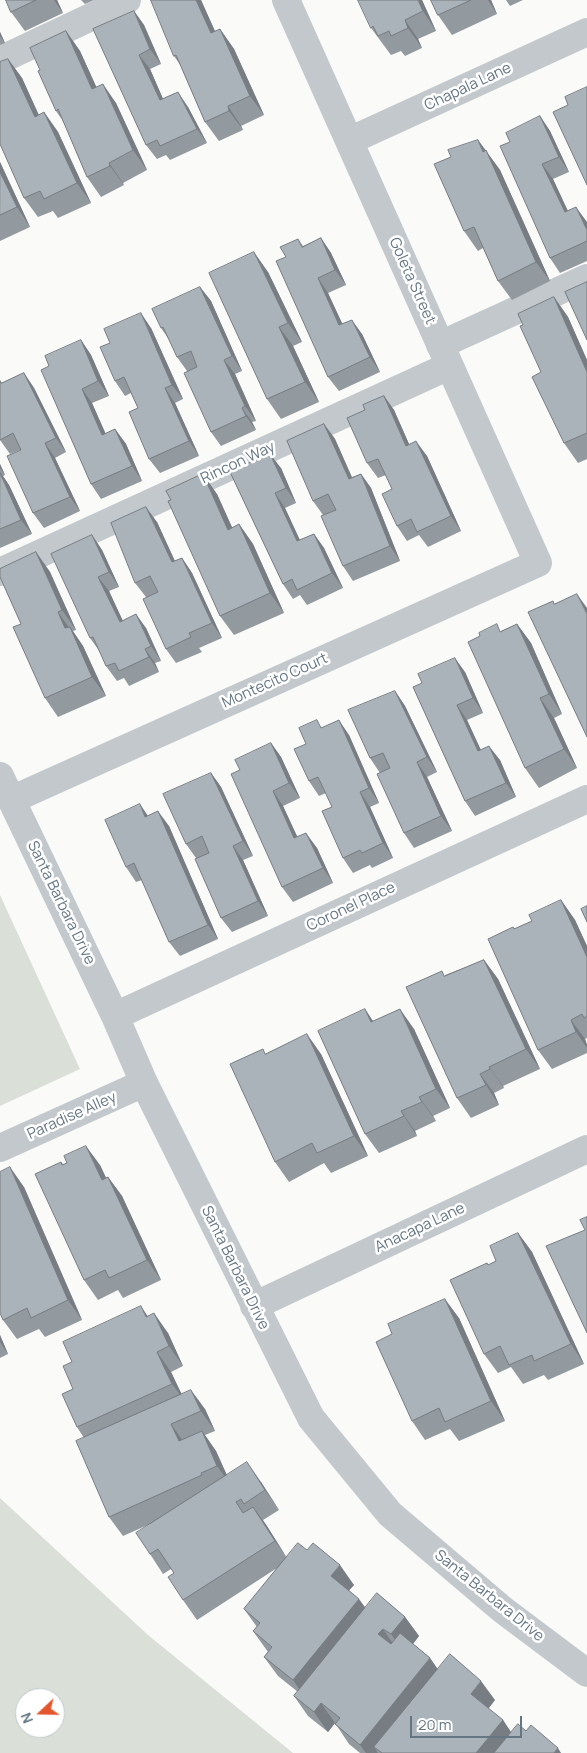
<!DOCTYPE html>
<style>
body{margin:0}
#map{position:relative;width:587px;height:1753px;overflow:hidden;background:#fafaf8;font-family:Manrope,sans-serif}
canvas{display:block}
.north{position:absolute;left:15px;top:1688px;width:50px;height:50px;box-sizing:border-box;background:#fff;border:1px solid #c1c8cd;border-radius:50%;rotate:249deg;font-size:14px;font-weight:700;line-height:20px;text-align:center;color:#657683}
.north::after{content:'';display:block;margin:auto;width:18px;height:22px;background:#e4572e;clip-path:polygon(50% 0,100% 100%,50% 72%,0 100%)}
.scale{position:absolute;left:410px;top:1716px;width:112px;height:22px;box-sizing:border-box;border:2px solid #657683;border-top:0;padding-left:6px;font-size:15px;line-height:18px;white-space:nowrap;color:#657683;-webkit-text-stroke:4px #fff;paint-order:stroke}
</style>
<div id="map">
<canvas width="587" height="1753"></canvas>
<div class="north">N</div>
<div class="scale">20 m</div>
</div>
<script>
const ctx = document.querySelector('canvas').getContext('2d');
ctx.lineJoin = 'round';
function fill(path, color) { ctx.fillStyle = color; ctx.fill(path, 'evenodd'); }
function strokePath(path, color, width, dash) { ctx.strokeStyle = color; ctx.lineWidth = width; ctx.lineCap = dash ? 'butt' : 'round'; ctx.setLineDash(dash || []); ctx.stroke(path); }
function write(font, color, halo, rows, align = 'center') {
  ctx.font = font + ' Manrope,sans-serif'; ctx.lineWidth = 5; ctx.setLineDash([]); ctx.textBaseline = 'middle'; ctx.strokeStyle = halo; ctx.fillStyle = color; for (const [text, x, y, turn = 0] of rows) {
    ctx.save(); ctx.translate(x, y); ctx.rotate((+turn || 0) * Math.PI / 180); ctx.textAlign = isNaN(turn) ? turn : align; if (halo) ctx.strokeText(text, 0, 0); ctx.fillText(text, 0, 0); ctx.restore();
  }
}
fill(new Path2D(`
 M0,895L80,1069L0,1106Z
 M0,1498L148,1635L293,1753H0ZM25,1698H55V1728H25Z`), '#dadfd7');
strokePath(new Path2D(`
 M0,60L127,0
 M349,141L587,32
 M440,345L587,278
 M0,572L449,366
 M0,776L115,1016L144,1083L311,1418L390,1514L503,1610L587,1673
 M11,800L538,563L286,0
 M115,1016L587,799
 M0,1148L144,1083
 M254,1306L587,1149`), '#c3c8cc', 28);
fill(new Path2D(`
 M6,0H57L63,13L25,31L11,12Z
 M81,0H94L85,4Z
 M151,0H201L215,32L220,29L234,49L264,115L241,126L243,130L219,141L205,122L181,66L174,56Z
 M422,0L436,31L418,39L422,48L405,56L401,51L391,55L371,28Z
 M431,0H491L497,14L452,35L438,15Z
 M506,0H523L510,6Z
 M134,11L144,25L161,64L150,69L163,99L188,107L207,143L170,160L166,155L157,159L146,145Z
 M66,31L80,51L96,87L116,103L147,170L123,183L124,185L101,197L87,177L63,121L56,111L40,70Z
 M0,32L5,43L0,45Z
 M8,59L22,78L39,115L44,112L58,132L91,203L58,218L53,211L38,217L24,198Z
 M540,116L550,131L569,172L553,179L568,211L587,223V261L560,273L550,258L510,142Z
 M478,140L500,170L550,281L512,300L498,281L483,248L478,251L464,231L451,157Z
 M0,162L30,227L0,241Z
 M321,238L331,253L346,285L328,293L342,324L362,334L380,372L339,391L328,377L286,257L298,239L303,246Z
 M268,272L302,342L293,346L319,402L281,419L267,399Z
 M200,287L211,301L242,371L235,374L256,421L252,422L256,430L221,446L211,432L187,371L177,357L170,341L161,328Z
 M554,297L568,317L587,360V459L578,463L564,443L541,372L523,325Z
 M151,328L183,399L175,403L199,456L160,473L149,459L138,408L131,393L125,396L115,381Z
 M81,340L91,355L109,396L92,403L105,434L115,429L126,444L142,481L101,499L91,484L49,366Z
 M24,373L34,388L66,452L55,458L80,511L44,528L33,513L20,450L10,454L0,440V380L2,383Z
 M384,396L394,410L409,444L427,456L461,531L428,547L419,535L407,541L397,526L392,489L386,475L378,478L367,463L365,410Z
 M324,424L335,439L352,477L361,474L371,488L400,561L353,581L343,566L323,515L313,501Z
 M0,464L5,475L3,476L9,485L32,534L0,548Z
 M281,468L296,503L285,508L300,540L314,534L324,548L343,588L307,605L300,595L293,599L283,584L230,472Z
 M217,494L232,528L239,524L253,544L284,613L234,635L220,616Z
 M157,522L175,561L182,558L192,573L222,638L199,648L202,652L176,663L166,649L146,597L135,583Z
 M92,535L102,550L119,587L109,591L122,620L146,628L161,661L155,663L159,672L129,686L124,678L117,681L106,666L100,652L90,638Z
 M36,552L50,572L76,630L73,631L83,646L106,696L58,717L45,698L21,624Z
 M517,624L531,643L562,714L554,718L577,768L539,788L525,768L501,631Z
 M465,672L483,713L467,720L481,750L500,760L516,797L475,816L465,801L413,687Z
 M395,691L405,706L437,772L427,777L452,831L414,848L404,833L380,773L370,758Z
 M322,727L349,735L379,803L370,807L393,858L372,868L370,865L353,873L343,858L332,807L326,793L319,796L309,781L306,744Z
 M271,743L281,757L300,798L283,806L297,837L317,848L333,883L293,902L282,887L240,770Z
 M211,773L221,787L253,856L243,860L268,916L232,932L221,918L196,858L186,844Z
 M148,816L169,826L218,939L180,956L169,942L142,880L136,882L126,867Z
 M561,900L575,920L587,946V1038L585,1039L587,1045V1053L552,1069L538,1050L513,927L515,929L532,921Z
 M484,960L498,979L540,1069L503,1086L504,1088L494,1093L499,1105L471,1118L457,1098L445,975Z
 M365,1009L373,1021L414,1029L450,1108L433,1116L436,1121L415,1131L417,1136L379,1153L365,1134Z
 M266,1053L321,1054L368,1156L331,1173L324,1163L289,1182L275,1162Z
 M61,1162L63,1164L100,1165L106,1178L108,1177L122,1196L161,1280L123,1298L118,1290L98,1300L84,1280Z
 M24,1187L82,1320L45,1337L39,1329L17,1339L3,1320Z
 M518,1233L532,1252L584,1364L548,1380L544,1375L523,1384L511,1367L498,1373L484,1354L487,1263L488,1265L496,1261Z
 M148,1316L168,1333L183,1366L171,1372L181,1394L205,1409L215,1431L205,1435L216,1451L227,1475L261,1482L279,1510L263,1520L286,1557L307,1550L354,1585L349,1590L365,1608L405,1617L419,1636L413,1644L430,1658L437,1669L495,1700L488,1709L503,1720L511,1732L526,1731L561,1753H360L349,1744L335,1723L328,1732L308,1716L294,1696L298,1692L278,1676L264,1657L268,1652L253,1631L257,1627L244,1609L277,1568L197,1620L183,1600L174,1573L171,1569L163,1574L150,1554V1524L123,1536L109,1517L84,1438L77,1427L73,1389L72,1362Z
 M459,1318L505,1421L459,1441L450,1429L425,1440L412,1421Z
 M0,1335L8,1354L0,1358Z`), '#929a9f');
fill(new Path2D(`
 M54,0H57L63,13Z
 M196,0H201L225,53L211,33Z
 M418,0H422L436,31L423,11Z
 M488,0H491L497,14Z
 M134,11L144,25L161,64L150,49Z
 M405,20L418,39L422,48L408,28Z
 M220,29L234,49L264,115L250,96Z
 M66,31L80,51L106,108L92,89Z
 M0,32L5,43L0,36Z
 M139,55L150,69L170,115L160,100Z
 M8,59L22,78L48,136L35,117Z
 M103,84L116,103L147,170L133,150Z
 M178,92L188,107L207,143L197,129Z
 M228,106L241,126L243,130L229,111Z
 M44,112L58,132L91,203L77,183Z
 M540,116L550,131L569,172L559,157Z
 M478,140L500,170L550,281L536,262Z
 M0,162L30,227L17,207L0,172Z
 M109,163L123,183L124,185L110,166Z
 M542,164L553,179L575,227L565,212Z
 M576,207L587,222V230Z
 M321,238L331,253L346,285L335,270Z
 M254,252L268,272L302,342L288,323Z
 M318,278L328,293L350,340L339,325Z
 M200,287L211,301L242,371L232,356Z
 M554,297L568,317L587,360V372Z
 M141,313L151,328L183,399L172,385Z
 M352,320L362,334L380,372L370,357Z
 M279,327L293,346L319,402L305,382Z
 M81,340L91,355L109,396L98,381Z
 M224,360L235,374L256,421L245,406Z
 M24,373L34,388L66,452L56,438Z
 M165,388L175,403L199,456L189,441Z
 M82,389L92,403L113,450L102,435Z
 M384,396L394,410L416,460L406,446Z
 M242,408L252,422L256,430L246,416Z
 M324,424L335,439L359,494L349,479Z
 M115,429L126,444L142,481L132,466Z
 M416,441L427,456L461,531L451,516Z
 M45,443L55,458L80,511L70,497Z
 M270,454L281,468L296,503L286,488Z
 M0,464L5,475L0,468Z
 M0,472L9,485L32,534L21,520Z
 M203,474L217,494L242,549L228,530Z
 M361,474L371,488L400,561L390,546Z
 M275,493L285,508L307,556L297,541Z
 M146,507L157,522L182,577L172,562Z
 M239,524L253,544L284,613L270,593Z
 M314,534L324,548L343,588L332,573Z
 M92,535L102,550L119,587L109,572Z
 M36,552L50,572L76,630L62,610Z
 M182,558L192,573L222,638L212,623Z
 M98,577L109,591L130,636L120,622Z
 M577,594L587,608V614Z
 M58,612L72,632L70,627L83,646L106,696L92,677L65,628Z
 M136,614L146,628L161,661L151,646Z
 M517,624L531,643L562,714L549,694Z
 M145,649L155,663L159,672L149,657Z
 M455,658L465,672L483,713L473,698Z
 M395,691L405,706L437,772L427,757Z
 M540,698L554,718L577,768L564,749Z
 M457,705L467,720L488,766L478,751Z
 M339,720L349,735L379,803L369,788Z
 M271,743L281,757L300,798L289,783Z
 M489,746L500,760L516,797L506,783Z
 M417,762L427,777L452,831L441,816Z
 M211,773L221,787L253,856L243,841Z
 M273,791L283,806L305,853L294,838Z
 M360,792L370,807L393,858L383,843Z
 M140,804L150,819L145,817Z
 M158,811L169,826L218,939L208,925Z
 M306,833L317,848L333,883L323,868Z
 M233,846L243,860L268,916L258,901Z
 M561,900L575,920L587,946V957Z
 M484,960L498,979L540,1069L526,1049Z
 M365,1009L378,1029L371,1022Z
 M400,1009L414,1029L450,1108L436,1089Z
 M571,1020L585,1039L587,1045V1048L576,1032Z
 M307,1034L321,1054L368,1156L354,1136Z
 M489,1067L503,1086L504,1088L490,1069Z
 M480,1074L494,1093L499,1105L486,1085Z
 M419,1097L433,1116L436,1121L422,1102Z
 M401,1111L415,1131L417,1136L404,1116Z
 M86,1146L100,1165L116,1199L102,1180Z
 M10,1167L24,1187L82,1320L68,1300Z
 M108,1177L122,1196L161,1280L147,1260Z
 M518,1233L532,1252L584,1364L571,1344Z
 M445,1299L459,1318L505,1421L491,1401Z
 M141,1306L154,1326L146,1317Z
 M154,1313L168,1333L183,1366L169,1346Z
 M0,1335L8,1354L0,1342Z
 M157,1352L171,1372L186,1403L172,1384Z
 M191,1390L205,1409L215,1431L201,1411Z
 M171,1424L185,1444L179,1441Z
 M202,1431L216,1451L231,1485L217,1466Z
 M247,1462L261,1482L279,1510L265,1490Z
 M253,1507L267,1526L289,1561L275,1541Z
 M340,1565L354,1585L345,1595L331,1576Z
 M359,1599L373,1618L306,1699L293,1680Z
 M405,1617L419,1636L405,1654L391,1634Z
 M383,1629L396,1648L378,1634Z
 M430,1658L444,1678L374,1747L378,1753H366L360,1745Z
 M481,1681L495,1700L484,1714L471,1694Z
 M321,1703L335,1723L328,1732L314,1712Z
 M503,1720L516,1740L505,1753H476Z
 M558,1748L561,1753H554Z`), '#777d82');
const building = new Path2D(`
 M6,0H36L11,12Z
 M151,0H196L211,33L220,29L250,96L228,106L229,111L205,122L176,55L174,56Z
 M358,0H418L423,11L405,20L408,28L391,36L389,31L378,36L373,26L371,28Z
 M431,0H471L438,15Z
 M134,11L150,49L139,55L160,100L178,92L197,129L160,146L157,140L146,145L93,29Z
 M66,31L92,89L103,84L133,150L109,163L110,166L87,177L58,109L56,111L38,71L40,70L30,48Z
 M8,59L35,117L44,112L77,183L44,199L40,191L24,198L0,144V62Z
 M587,87V185L553,112L568,105L565,97Z
 M540,116L559,157L542,164L565,212L576,207L587,230V241L550,258L500,146L510,142L506,133Z
 M478,140L483,152L486,150L536,262L498,281L474,227L464,231L434,164L451,157L448,150Z
 M0,172L17,207L0,215Z
 M321,238L335,270L318,278L339,325L352,320L370,357L328,377L276,261L286,257L280,247L298,239L302,247Z
 M254,252L288,323L279,327L305,382L267,399L209,273Z
 M587,282V340L565,292Z
 M200,287L232,356L224,360L245,406L242,408L246,416L211,432L184,373L197,367L191,351L177,357L163,327L161,328L152,309Z
 M554,297L587,372V433L564,443L532,377L541,372L520,326L523,325L518,314Z
 M141,313L172,385L165,388L189,441L149,459L129,412L138,408L124,377L115,381L100,347L110,343L104,329Z
 M81,340L98,381L82,389L102,435L115,429L132,466L91,484L41,370L49,366L45,356Z
 M24,373L56,438L45,443L70,497L33,513L7,456L21,450L13,433L0,440V381L1,383Z
 M384,396L406,446L416,441L451,516L417,532L411,519L397,526L382,494L392,489L378,459L367,463L347,418L365,410L363,405Z
 M324,424L349,479L361,474L390,546L343,566L321,516L336,510L328,494L313,501L287,441Z
 M270,454L286,488L275,493L297,541L314,534L332,573L297,590L292,579L283,584L230,472Z
 M0,473L21,520L0,529Z
 M203,474L228,530L239,524L270,593L220,616L168,501L171,500L166,491Z
 M146,507L172,562L182,558L212,623L189,633L191,637L166,649L143,599L158,592L150,576L135,583L111,523Z
 M92,535L109,572L98,577L120,622L136,614L151,646L145,649L149,657L119,671L115,663L106,666L93,637L90,638L51,554Z
 M36,552L62,610L58,612L65,628L70,627L92,677L45,698L13,627L21,624L0,577V569Z
 M577,594L587,614V737L528,612L553,601L554,604Z
 M497,624L500,632L517,624L549,694L540,698L564,749L525,768L468,642L480,636L479,633Z
 M455,658L473,698L457,705L478,751L489,746L506,783L465,801L413,687L422,683L418,674Z
 M395,691L427,757L417,762L441,816L404,833L377,774L390,768L383,753L370,758L348,710Z
 M317,720L321,728L339,720L369,788L360,792L383,843L362,853L360,850L343,858L322,811L332,807L318,777L309,781L294,749L306,744L299,728Z
 M271,743L289,783L273,791L294,838L306,833L323,868L282,887L231,774L240,770L235,760Z
 M211,773L243,841L233,846L258,901L221,918L195,859L209,853L202,836L186,844L163,794Z
 M140,804L145,817L158,811L208,925L169,942L134,863L126,867L105,820Z
 M561,900L587,957V1016L584,1018L582,1014L571,1020L576,1032L538,1050L488,939L513,927L514,929L532,921L529,915Z
 M587,906V922L581,909Z
 M484,960L526,1049L489,1067L490,1069L480,1074L486,1085L457,1098L406,987L442,971L444,976Z
 M365,1009L371,1022L400,1009L436,1089L419,1097L422,1102L401,1111L404,1116L365,1134L318,1031Z
 M307,1034L354,1136L317,1153L312,1143L275,1162L230,1064L263,1049L265,1054Z
 M86,1146L102,1180L108,1177L147,1260L109,1278L105,1270L84,1280L35,1174L61,1162L62,1165L67,1163L64,1156Z
 M10,1167L68,1300L31,1318L27,1308L3,1320L0,1313V1172Z
 M587,1217V1333L546,1246L585,1230L580,1220Z
 M518,1233L571,1344L534,1361L532,1355L509,1365L500,1346L484,1354L450,1280L487,1263L488,1265L496,1261L490,1246Z
 M445,1299L491,1401L445,1422L439,1408L412,1421L376,1342L392,1334L388,1324Z
 M141,1306L146,1317L154,1313L169,1346L157,1352L172,1384L77,1427L62,1394L73,1389L63,1366L72,1362L63,1342Z
 M191,1390L201,1411L171,1424L179,1441L202,1431L217,1466L201,1473L202,1475L109,1517L76,1441Z
 M247,1462L265,1490L244,1504L241,1499L236,1502L243,1513L253,1507L275,1541L183,1600L168,1577L174,1573L158,1549L150,1554L136,1533Z
 M298,1543L307,1550L313,1543L340,1565L331,1576L359,1599L293,1680L264,1657L272,1647L253,1631L260,1623L244,1609Z
 M377,1593L405,1617L391,1634L383,1629L378,1634L391,1644L400,1633L430,1658L360,1745L335,1724L340,1718L321,1703L314,1712L294,1696Z
 M450,1654L481,1681L471,1694L503,1720L476,1753H382L374,1747Z
 M518,1724L526,1731L531,1725L558,1748L554,1753H494Z`);
fill(building, '#aab3b9');
strokePath(building, '#777d82', 1);
write('15px', '#657683', '#fff', [
 ["Chapala Lane",468,87,-25],
 ["Goleta Street",412,281,66],
 ["Rincon Way",238,463,-25],
 ["Montecito Court",275,681,-24],
 ["Santa Barbara Drive",61,903,64],
 ["Coronel Place",351,907,-25],
 ["Paradise Alley",72,1116,-24],
 ["Anacapa Lane",420,1228,-25],
 ["Santa Barbara Drive",235,1268,64],
 ["Santa Barbara Drive",489,1596,39]
]);
</script>
